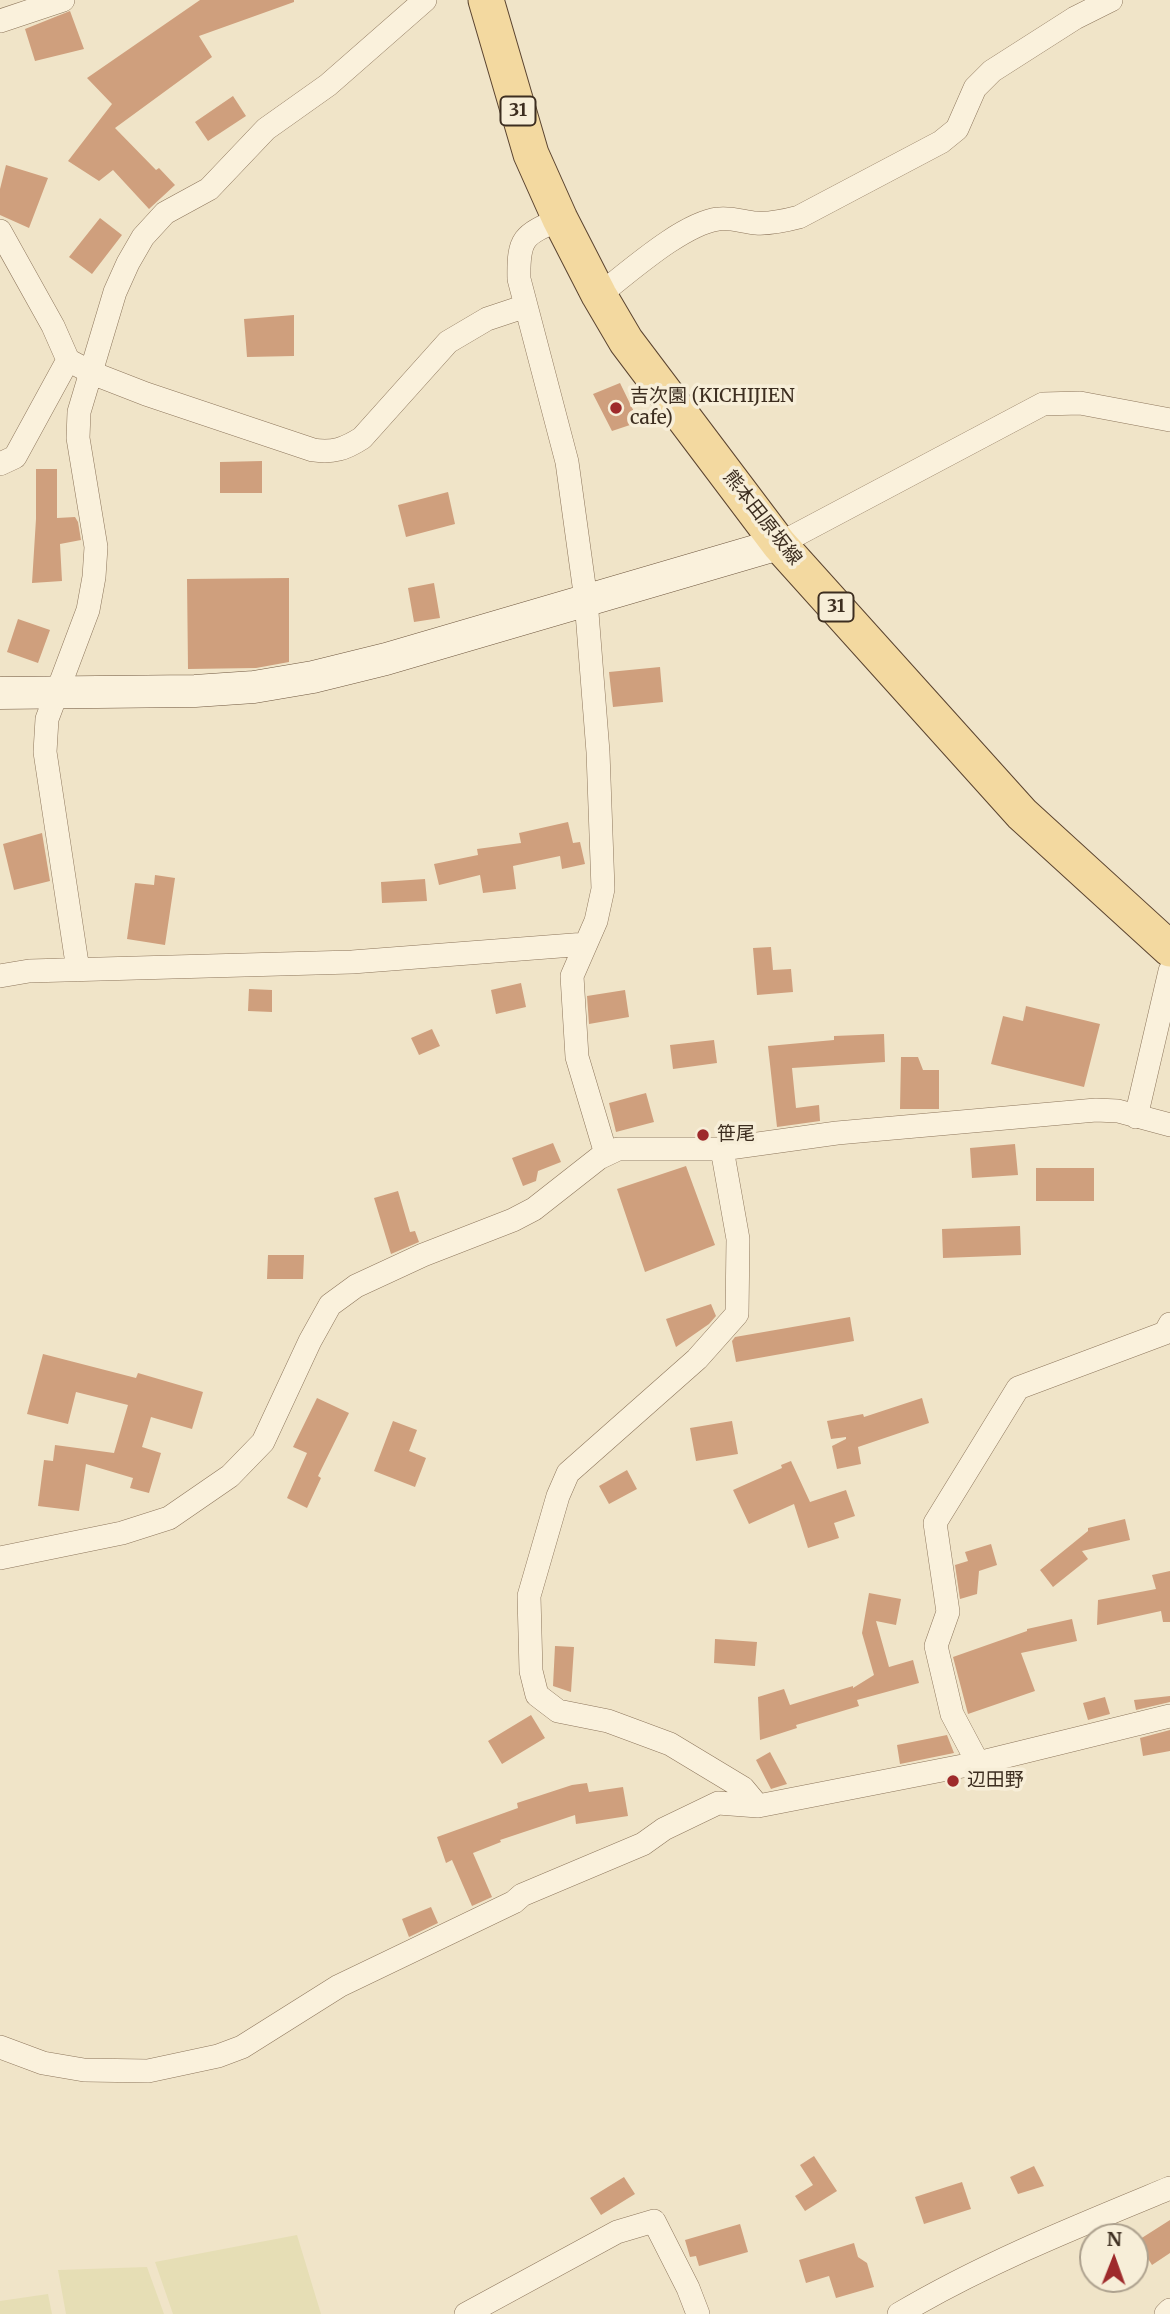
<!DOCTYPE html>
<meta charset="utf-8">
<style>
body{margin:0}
#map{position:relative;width:1170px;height:2314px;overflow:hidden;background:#f0e4c8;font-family:Merriweather,serif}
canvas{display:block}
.north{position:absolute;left:1079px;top:2223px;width:70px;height:70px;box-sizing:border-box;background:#f7eed8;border:2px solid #ada18e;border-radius:50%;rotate:1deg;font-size:19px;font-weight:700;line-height:28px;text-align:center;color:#3d2e20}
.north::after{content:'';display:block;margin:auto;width:24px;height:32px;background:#9e2a2b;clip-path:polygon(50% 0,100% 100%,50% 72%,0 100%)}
</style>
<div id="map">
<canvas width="1170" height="2314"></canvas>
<div class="north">N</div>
</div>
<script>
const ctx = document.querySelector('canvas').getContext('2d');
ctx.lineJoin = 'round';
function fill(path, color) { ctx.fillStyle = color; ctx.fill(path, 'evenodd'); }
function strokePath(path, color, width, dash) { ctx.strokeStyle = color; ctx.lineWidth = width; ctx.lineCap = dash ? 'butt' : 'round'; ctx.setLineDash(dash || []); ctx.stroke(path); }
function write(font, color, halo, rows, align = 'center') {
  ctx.font = font + ' Merriweather,"Noto Sans JP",serif'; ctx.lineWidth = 7; ctx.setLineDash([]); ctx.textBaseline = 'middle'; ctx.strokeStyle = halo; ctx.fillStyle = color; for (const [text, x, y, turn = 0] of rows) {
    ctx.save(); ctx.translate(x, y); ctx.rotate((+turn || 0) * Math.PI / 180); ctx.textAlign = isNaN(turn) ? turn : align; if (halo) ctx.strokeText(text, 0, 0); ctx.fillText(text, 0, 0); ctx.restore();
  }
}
fill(new Path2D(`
 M297,2235L321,2314H173L155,2262Z
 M147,2267L164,2314H66L58,2270Z
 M48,2294L52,2314H0V2301Z`), '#e6deb5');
fill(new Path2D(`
 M200,0H294V2L199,36L212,57L115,128L156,170L159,168L175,185L149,209L113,170L99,181L68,161L112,104L87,78Z
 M70,11L84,49L35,61L25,29Z
 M233,96L246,116L208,141L195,122Z
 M6,165L48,178L29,228L0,215V189Z
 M100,218L122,235L92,274L69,257Z
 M294,315V356L247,357L244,319Z
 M620,383L639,422L612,431L593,394Z
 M262,461V493H220V462Z
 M36,469H57V518L75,517L78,522L81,540L60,544L62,581L32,583L36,519Z
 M448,492L455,524L406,537L398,505Z
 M289,578V662L256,668L188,669L187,579Z
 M434,583L440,618L414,622L408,588Z
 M18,619L50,630L38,663L7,652Z
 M660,667L663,702L613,707L609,672Z
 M568,822L573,843L580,842L585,864L562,869L560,856L513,866L516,889L483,893L480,875L439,885L434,864L478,855L477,849L521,843L519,833Z
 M42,833L50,881L14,890L3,844Z
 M155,875L175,878L165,945L127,939L135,883L154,885Z
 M425,879L427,901L382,903L381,882Z
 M771,947L773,970L791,969L793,992L757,995L753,948Z
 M521,983L526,1007L496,1014L491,990Z
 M249,989L272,990V1012L248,1011Z
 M625,990L629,1017L589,1024L587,996Z
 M1026,1006L1100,1024L1084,1087L991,1064L1003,1016L1023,1021Z
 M432,1029L440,1046L419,1055L411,1038Z
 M884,1034L885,1062L792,1068L796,1108L819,1105L820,1121L777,1127L768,1046L834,1040V1036Z
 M714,1040L717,1063L673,1069L670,1045Z
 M901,1057H918L923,1070H939V1109H900Z
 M646,1093L654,1122L616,1132L609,1103Z
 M553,1143L561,1162L538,1171L536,1181L523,1186L512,1158Z
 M1015,1144L1018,1175L972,1178L970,1148Z
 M686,1166L715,1245L645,1272L617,1189Z
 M1036,1168H1094V1201H1036Z
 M398,1191L410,1232L415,1231L419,1242L391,1254L374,1198Z
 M1020,1226L1021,1255L943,1258L942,1229Z
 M268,1255H304L303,1279H267Z
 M711,1304L716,1316L709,1324L676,1347L666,1319Z
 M850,1317L854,1341L736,1362L732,1341L735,1337Z
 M43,1354L136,1378L138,1373L203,1392L192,1429L151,1417L142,1447L161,1453L149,1493L130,1488L133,1478L86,1464L79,1511L38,1506L44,1460L53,1461L55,1445L114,1453L128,1405L76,1392L68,1424L27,1414Z
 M317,1398L349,1413L318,1476L321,1478L307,1508L287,1498L307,1453L293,1447Z
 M922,1398L929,1423L858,1447L861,1464L837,1469L832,1446L846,1439V1437L831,1439L827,1421L863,1414L864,1417Z
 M393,1421L417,1430L409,1451L426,1458L415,1487L374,1471Z
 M732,1421L738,1454L696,1461L690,1428Z
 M791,1461L810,1502L846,1490L855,1516L834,1523L839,1538L808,1548L794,1504L749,1524L733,1490L782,1468L781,1465Z
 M627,1470L637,1489L609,1504L599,1486Z
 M1125,1519L1130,1540L1082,1551L1088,1559L1053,1587L1040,1570L1088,1531V1528Z
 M991,1544L997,1565L979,1571L977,1594L960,1599L955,1565L968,1561L965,1552Z
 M1170,1571V1622H1163L1161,1611L1097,1625L1098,1600L1156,1589L1152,1575Z
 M869,1593L901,1599L896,1625L876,1621L889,1667L913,1660L919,1683L857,1700L859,1706L796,1725L797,1728L760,1740L758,1697L784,1689L790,1705L853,1686V1688L874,1675L862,1633Z
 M1072,1619L1077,1641L1021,1653L1035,1691L968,1714L953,1657L1027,1631V1629Z
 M715,1639L757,1642L755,1666L714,1663Z
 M555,1646L574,1647L571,1692L553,1686Z
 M1170,1696V1702L1136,1710L1134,1700Z
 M1105,1697L1110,1714L1088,1720L1083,1703Z
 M531,1715L545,1738L502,1764L488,1741Z
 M1170,1730V1751L1143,1756L1140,1738Z
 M947,1735L954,1753L900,1764L897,1745Z
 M770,1752L787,1784L771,1789L756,1760Z
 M587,1783L589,1792L623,1787L628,1816L576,1824L575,1815L500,1840L501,1842L473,1853L492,1897L472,1906L452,1860L446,1863L437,1837L518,1808L517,1803L572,1785Z
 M431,1907L438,1923L409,1937L402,1919Z
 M814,2156L837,2191L805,2211L795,2196L813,2185L800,2165Z
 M1034,2166L1044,2186L1018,2194L1010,2177Z
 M624,2177L635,2194L601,2215L590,2198Z
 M962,2182L971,2209L924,2224L915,2197Z
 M1170,2220V2253L1152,2265L1137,2241Z
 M740,2224L748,2252L699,2266L696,2256L690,2257L685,2240Z
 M854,2243L858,2257L867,2263L874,2287L836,2298L829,2276L806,2283L799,2260Z`), '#cf9f7d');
const street = new Path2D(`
 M0,21L63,0
 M560,219C524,235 518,237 519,279L567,462L586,600L598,752L603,889L596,921L572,976L577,1057L606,1154
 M0,231L53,326L68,360L92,373L146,394L313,450C333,453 345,449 362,438L448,342L487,319L526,306
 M599,295C629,272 682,224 718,219C730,217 744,222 756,223C771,224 784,221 799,217L941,142L957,129L975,88L992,71L1075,18L1111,0
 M0,464L15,457L68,360
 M779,544L1043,404L1080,403L1170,420
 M78,970L45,752L47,719L88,610L94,577L96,547L78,438L79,412L115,292L128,263L143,237L165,213L209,189L266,129L328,85L425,0
 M0,976L29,971L352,962L586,944
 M1136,1117L1170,971
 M722,1149L738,1239L737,1314L697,1359L568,1473L558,1496L529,1596L531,1671L537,1695L558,1711L608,1721L670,1744L743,1788L758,1806
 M0,1558L122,1533L169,1518L230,1476L263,1442L310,1341L330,1305L356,1286L423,1255L513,1220L534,1209L599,1158L618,1149H722L837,1133L1096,1110L1118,1111L1170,1125
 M978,1763L952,1714L936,1646L948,1612L935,1523L1018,1388L1165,1333L1170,1324
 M0,2047L43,2063L84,2070L148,2071L218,2056L242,2047L339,1986L514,1902L522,1895L643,1844L664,1829L718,1803L758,1806L978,1763L1170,1716
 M466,2314L617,2232L654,2221L688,2288L698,2314
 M899,2314C985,2263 1078,2226 1170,2188
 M1166,2314L1170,2310`);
const secondary = new Path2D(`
 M0,693L195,691L254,687L313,677L386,659L779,544`);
const primary = new Path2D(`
 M486,0L531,154L560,219L599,295L626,341L779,544L1022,814L1170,949`);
strokePath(street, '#8d765c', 24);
strokePath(secondary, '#6f573f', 33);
strokePath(primary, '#5b4430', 37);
strokePath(street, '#faf1dc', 23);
strokePath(secondary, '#faf1dc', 32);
strokePath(primary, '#f3d9a0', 35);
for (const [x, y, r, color] of [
 [616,408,7,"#9e2a2b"],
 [703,1135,7,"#9e2a2b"],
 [953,1781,7,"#9e2a2b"]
]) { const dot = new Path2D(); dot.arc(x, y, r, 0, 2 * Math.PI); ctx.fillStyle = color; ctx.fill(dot); strokePath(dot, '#f7eed8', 2.5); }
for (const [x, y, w] of [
 [518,111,35],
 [836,607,35]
]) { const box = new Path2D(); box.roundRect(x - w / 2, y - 14.5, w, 29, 5); ctx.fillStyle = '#f7eed8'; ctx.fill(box); strokePath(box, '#3d2e20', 2); }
write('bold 18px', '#3d2e20', null, [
 ["31",518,111],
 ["31",836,607]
]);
write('19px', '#3d2e20', '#f7eed8', [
 ["吉次園 (KICHIJIEN",630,397],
 ["cafe)",630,419],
 ["笹尾",717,1135],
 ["辺田野",967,1781]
], 'left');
write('19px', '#3d2e20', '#f7eed8', [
 ["熊本田原坂線",762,518,52]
]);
</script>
